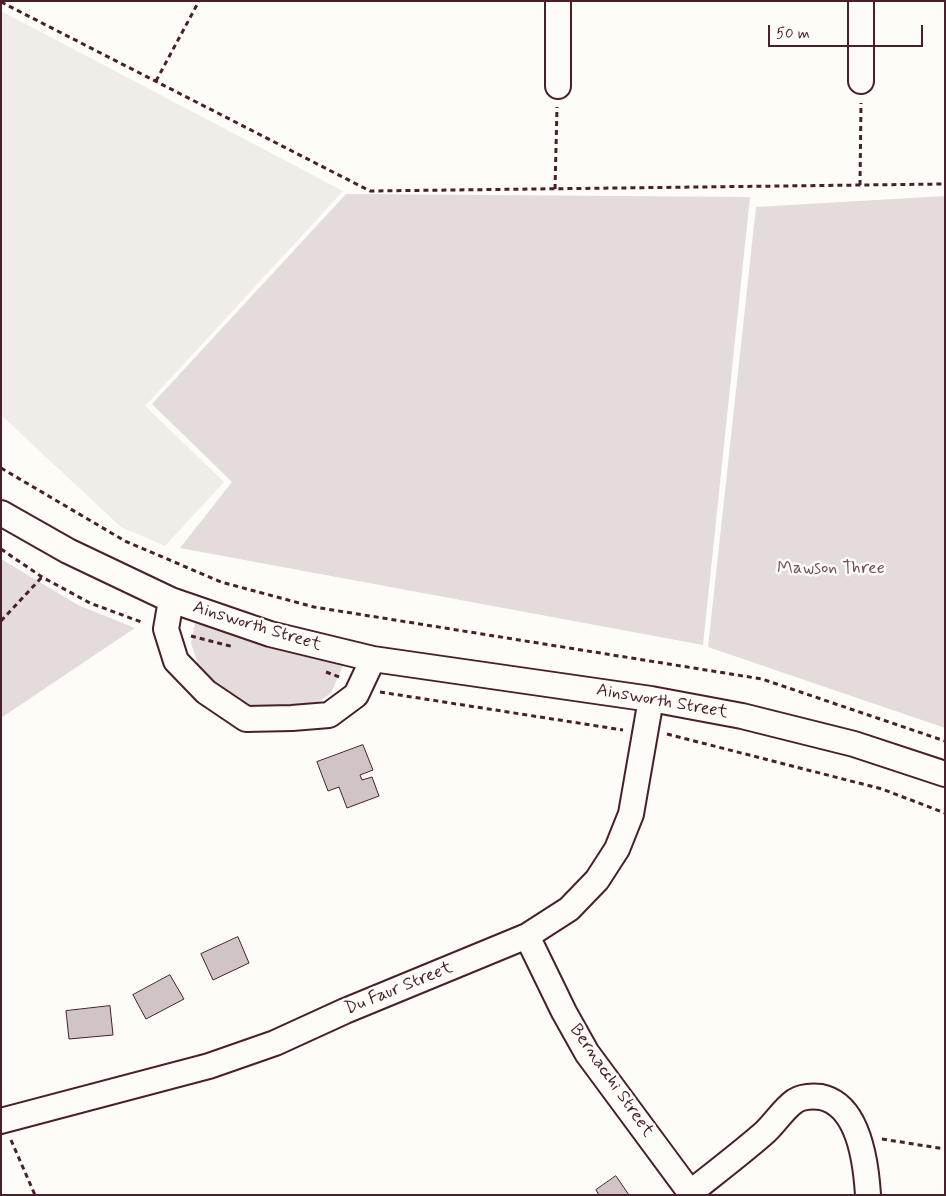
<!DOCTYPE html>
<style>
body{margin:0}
#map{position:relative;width:946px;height:1196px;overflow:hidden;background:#fdfcf7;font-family:Mynerve,sans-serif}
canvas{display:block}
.frame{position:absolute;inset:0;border:2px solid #4a1f2b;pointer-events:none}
.scale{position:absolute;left:768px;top:25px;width:155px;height:22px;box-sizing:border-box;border:2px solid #4a1f2b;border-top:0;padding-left:6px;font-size:15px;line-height:18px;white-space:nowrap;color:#4a1f2b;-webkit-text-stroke:4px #fdfcf7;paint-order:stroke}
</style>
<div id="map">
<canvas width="946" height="1196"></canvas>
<div class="frame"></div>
<div class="scale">50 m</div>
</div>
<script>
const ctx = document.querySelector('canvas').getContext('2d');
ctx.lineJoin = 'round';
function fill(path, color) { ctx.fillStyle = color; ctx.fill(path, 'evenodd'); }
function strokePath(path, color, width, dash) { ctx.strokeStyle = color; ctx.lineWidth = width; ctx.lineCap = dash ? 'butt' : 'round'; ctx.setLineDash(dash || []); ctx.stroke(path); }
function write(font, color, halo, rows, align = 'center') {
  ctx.font = font + ' Mynerve,sans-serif'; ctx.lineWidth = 5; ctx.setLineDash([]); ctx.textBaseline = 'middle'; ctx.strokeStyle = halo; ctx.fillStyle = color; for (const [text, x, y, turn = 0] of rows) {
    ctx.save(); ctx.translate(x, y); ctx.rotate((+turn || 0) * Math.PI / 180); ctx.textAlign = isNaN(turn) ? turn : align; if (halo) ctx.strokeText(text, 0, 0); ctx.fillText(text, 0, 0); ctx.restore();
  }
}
fill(new Path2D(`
 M1,11L343,191L145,406L224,482L165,546L121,527L1,415Z`), '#f0ece8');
fill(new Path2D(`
 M346,194L750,197L703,645L180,548L232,482L152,404Z
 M945,196V728L708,647L756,207Z
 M1,559L78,605L135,628L1,718Z
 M195,623L343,666L331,693L311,707L250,710L220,691L199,668L191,643Z`), '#e3dcda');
const building = new Path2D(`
 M363,745L373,770L360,775L362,780L372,777L379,796L347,808L339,787L328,791L317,762Z
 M238,937L249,963L213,980L201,954Z
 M170,975L184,999L146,1019L133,995Z
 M110,1006L113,1035L69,1039L66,1011Z
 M616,1176L629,1195H599L596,1190Z`);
fill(building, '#d0c5c4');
strokePath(building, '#4a1f2b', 1);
const minor = new Path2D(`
 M861,1V81
 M558,86V1
 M1,513L68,551L171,600L270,634L373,659L651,699L742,716L854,744L945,774
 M171,600L166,629L176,661L206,692L246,719L292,718L329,715L356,695L373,659
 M527,936L564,1012L587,1053L692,1195
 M1,1121L209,1066L275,1043L345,1011L527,936L569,909L597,880L617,849L631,814L651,699
 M691,1192C715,1173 740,1154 763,1134C774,1125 783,1109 795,1101C803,1096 812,1096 821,1097C859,1105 866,1163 868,1195`);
strokePath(minor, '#4a1f2b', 28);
strokePath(new Path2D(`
 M1,2L370,191L945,184
 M156,81L199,1
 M860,185L861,103
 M555,189L557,107
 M1,468L125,541L221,582L314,607L762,679L945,741
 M1,549L42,577L90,603L144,623
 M1,621L42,577
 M191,636L234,647
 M326,672L342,678
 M380,692L623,730
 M667,734L882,789L945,813
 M882,1139L945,1149
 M11,1140L35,1195`), '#4a1f2b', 3, [5, 4]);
strokePath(minor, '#fdfcf7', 24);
write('18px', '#704e57', '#fdfcf7', [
 ["Mawson Three",831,569]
]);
write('18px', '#4a1f2b', '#fdfcf7', [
 ["Ainsworth Street",257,627,17],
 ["Ainsworth Street",662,702,10],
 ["Du Faur Street",399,989,-22],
 ["Bernacchi Street",611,1081,55]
]);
</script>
